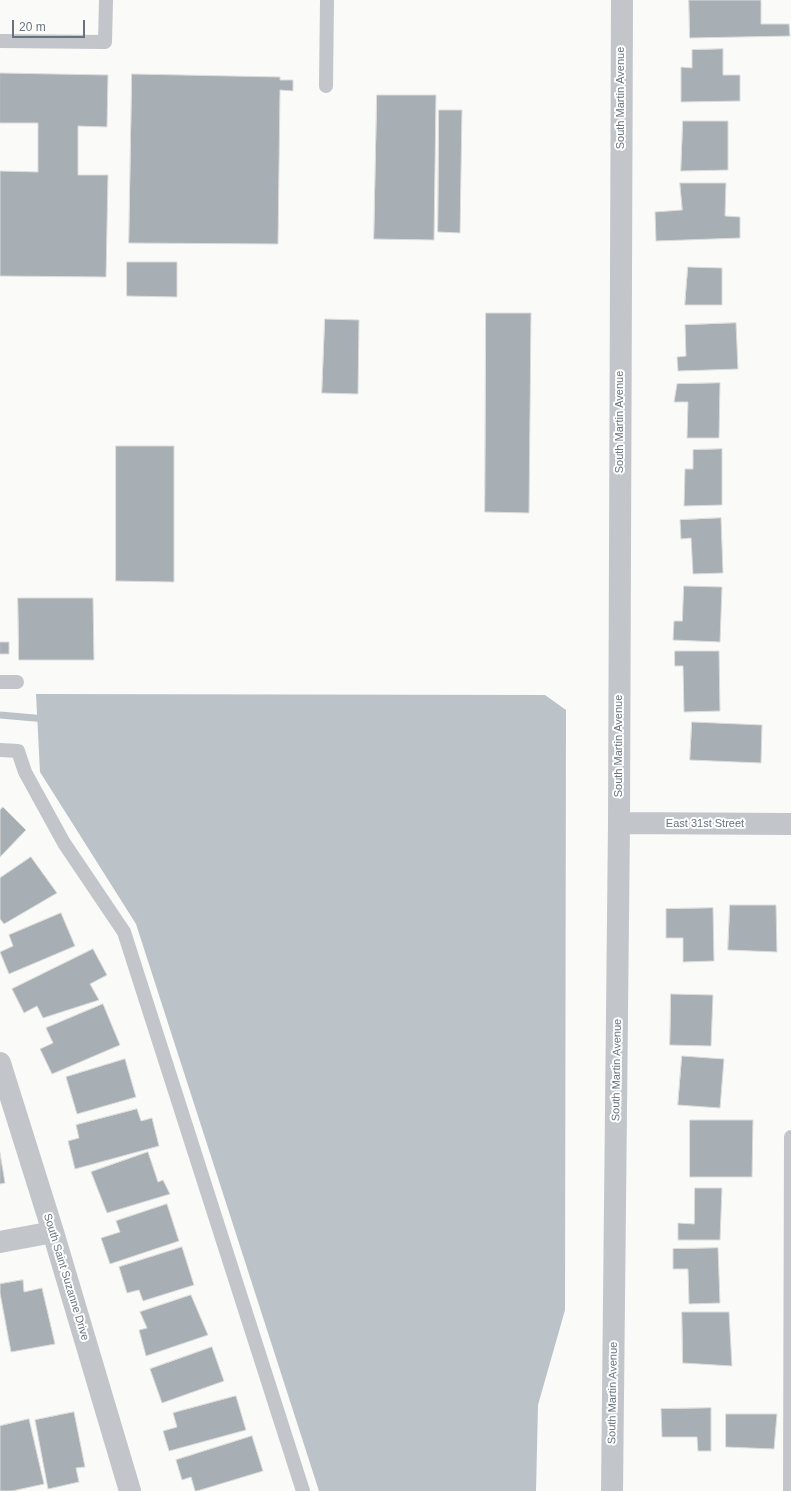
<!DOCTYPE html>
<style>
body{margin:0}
#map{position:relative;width:791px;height:1491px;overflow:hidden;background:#fafaf8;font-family:Arial,sans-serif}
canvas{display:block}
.scale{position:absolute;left:12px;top:20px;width:73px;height:18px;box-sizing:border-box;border:2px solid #677480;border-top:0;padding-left:5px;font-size:12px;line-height:14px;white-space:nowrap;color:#677480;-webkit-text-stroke:3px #fff;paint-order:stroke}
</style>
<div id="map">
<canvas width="791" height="1491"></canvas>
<div class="scale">20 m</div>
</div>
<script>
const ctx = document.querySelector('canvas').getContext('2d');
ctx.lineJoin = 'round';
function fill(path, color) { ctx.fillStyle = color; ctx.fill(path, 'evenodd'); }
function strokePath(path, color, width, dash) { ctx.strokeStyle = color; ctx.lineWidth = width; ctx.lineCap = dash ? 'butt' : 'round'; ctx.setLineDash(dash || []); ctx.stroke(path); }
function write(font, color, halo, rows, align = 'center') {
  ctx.font = font + ' Arial,sans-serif'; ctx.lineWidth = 4; ctx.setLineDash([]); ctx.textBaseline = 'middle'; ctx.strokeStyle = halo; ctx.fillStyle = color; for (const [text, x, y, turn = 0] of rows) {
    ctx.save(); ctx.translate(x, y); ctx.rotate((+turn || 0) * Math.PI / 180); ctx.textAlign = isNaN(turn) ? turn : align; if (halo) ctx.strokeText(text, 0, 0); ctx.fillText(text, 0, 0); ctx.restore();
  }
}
fill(new Path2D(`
 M36,694L545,695L566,710L565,1310L538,1405L536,1491H319L136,924L40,772Z`), '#bbc3c8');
strokePath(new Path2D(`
 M0,715L46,719`), '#bbc3c8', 7);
const building = new Path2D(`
 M689,0H761V24H789L790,36L690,38Z
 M723,49V75H740V101L681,102V67L692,68V50Z
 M0,73L108,75L107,127L78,126V175H108L106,277L0,276V171L38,172V123H0Z
 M132,74L280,77V80H293V91L280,90L278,244L129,243Z
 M377,95H436L434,240L374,239Z
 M439,110H462L460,233L438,232Z
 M683,121H728V170L681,171Z
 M680,183H726L725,216L740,217V238L656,241L655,212L682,210Z
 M127,262H177V297L127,296Z
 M688,267L722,268V305H685Z
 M486,313H531L529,513L485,512Z
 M325,319L359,320L358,394L322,393Z
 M736,323L738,369L678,371L677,357L686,356L685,325Z
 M720,383L719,438H687L688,402H674L677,384Z
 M116,446H174V582L116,581Z
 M722,449V505L684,506L685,469H693V450Z
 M721,518L723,573L693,574L691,538L681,539L680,520Z
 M684,586L722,587L720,642L673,640L674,621H682Z
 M18,598H93L94,660H19Z
 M0,642H9V654H0Z
 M675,651H719L720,711L684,712L683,666H675Z
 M692,722L762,725L761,763L690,760Z
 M3,807L26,830L0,857V810Z
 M31,857L57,893L4,924L0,919V878Z
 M730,905H776L777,952L728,950Z
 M713,908L714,961L683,962V938H666V909Z
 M61,913L75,946L9,974L0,952L13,946L9,935Z
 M93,949L107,975L90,984L99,1000L43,1018L37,1006L24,1013L12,989Z
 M671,994L713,995L711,1046L670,1045Z
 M103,1004L120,1045L52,1074L40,1049L53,1043L46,1028Z
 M682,1056L724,1059L720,1108L678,1105Z
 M125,1059L136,1097L77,1114L66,1077Z
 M137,1109L141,1121L152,1118L159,1146L75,1169L68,1141L79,1138L76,1125Z
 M690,1120H753L752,1177H690Z
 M148,1152L158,1182L163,1180L170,1194L107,1213L91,1172Z
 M0,1153L5,1183L0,1184Z
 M695,1188H722L720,1240H678V1223L694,1224Z
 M167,1204L179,1241L110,1264L101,1238L120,1232L116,1221Z
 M182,1247L194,1285L143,1301L139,1290L127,1293L119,1267Z
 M718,1248L720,1303L689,1304L688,1269H673V1249Z
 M23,1280L24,1292L42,1288L55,1344L11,1352L0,1293V1284Z
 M191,1295L208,1335L146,1356L139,1330L147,1328L140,1312Z
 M682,1312H729L732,1366L683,1363Z
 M212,1347L224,1381L162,1403L150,1369Z
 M236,1396L246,1430L169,1451L163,1431L177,1427L173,1413Z
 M711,1408V1451H698L697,1437H662L661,1409Z
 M74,1412L85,1467L76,1468L79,1482L48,1489L35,1420Z
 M726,1414H777L774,1449L726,1447Z
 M29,1419L44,1484L12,1491H0V1426Z
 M252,1436L263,1471L197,1491H195L191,1477L182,1480L176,1460Z`);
fill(building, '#a7aeb4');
strokePath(building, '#dcdcda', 1);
strokePath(new Path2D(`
 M0,41L105,42L106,0
 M326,86L327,0
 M0,682H17
 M0,750L18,751L25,772L64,843L124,932L303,1491
 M790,1491L791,1137`), '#c2c5c9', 14);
strokePath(new Path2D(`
 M619,823L791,824
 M0,1063L53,1232L130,1491
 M0,1242L53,1232
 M612,1491L619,823L622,0`), '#c2c5c9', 22);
write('11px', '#677480', '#fff', [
 ["South Martin Avenue",621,98,-90],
 ["South Martin Avenue",620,422,-90],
 ["South Martin Avenue",619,746,-90],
 ["East 31st Street",705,824],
 ["South Martin Avenue",617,1070,-89],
 ["South Saint Suzanne Drive",66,1277,73],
 ["South Martin Avenue",613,1393,-89]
]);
</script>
